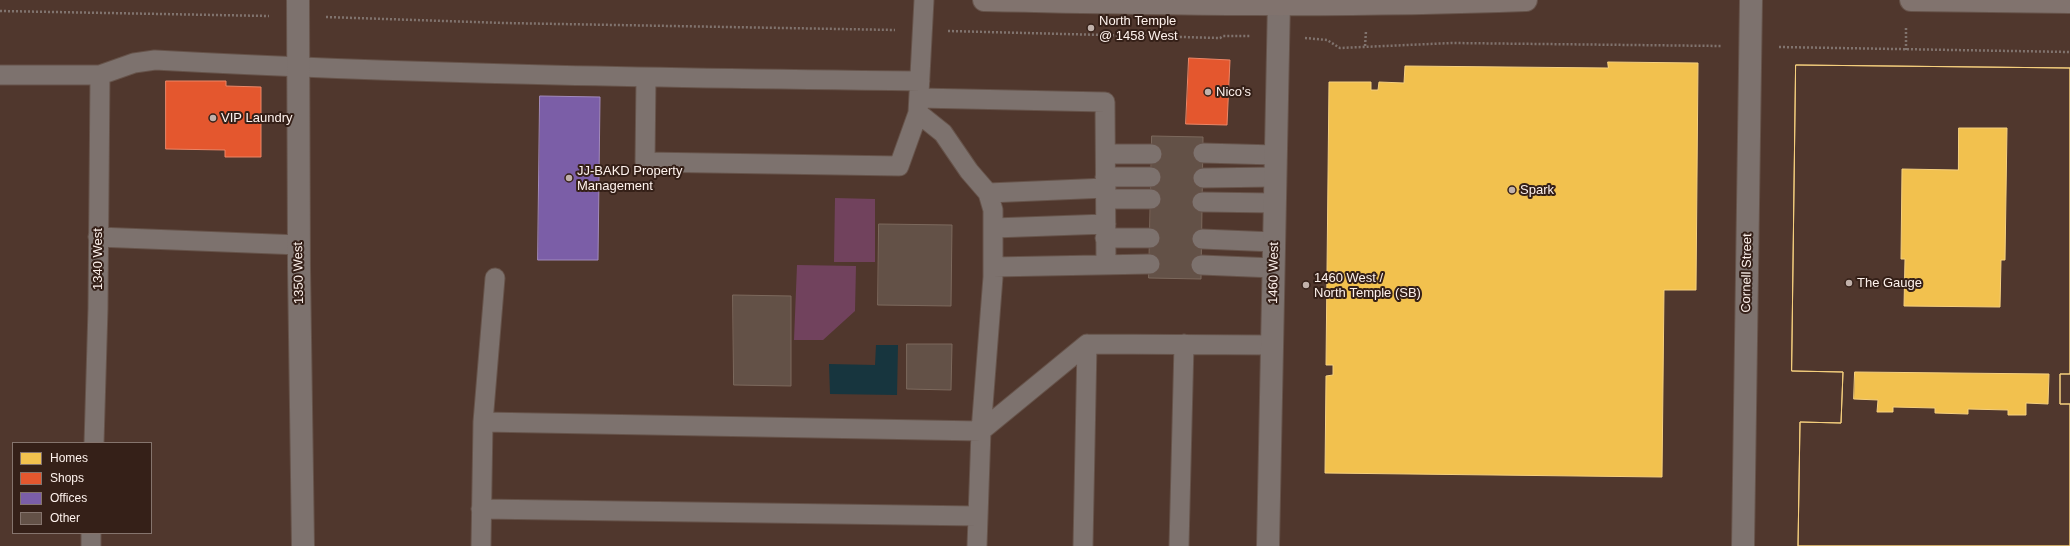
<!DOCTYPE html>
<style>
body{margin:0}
#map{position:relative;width:2070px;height:546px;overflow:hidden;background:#50372d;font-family:Helvetica,sans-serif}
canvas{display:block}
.legend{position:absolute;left:12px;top:442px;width:140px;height:92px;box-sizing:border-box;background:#352018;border:1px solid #85746d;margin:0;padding:5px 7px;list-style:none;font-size:12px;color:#fef2ed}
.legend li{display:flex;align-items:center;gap:8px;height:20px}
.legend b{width:20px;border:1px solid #85746d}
</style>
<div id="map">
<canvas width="2070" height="546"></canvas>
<ul class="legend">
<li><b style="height:11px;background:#f2c14e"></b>Homes</li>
<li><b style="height:11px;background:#e4572e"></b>Shops</li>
<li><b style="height:11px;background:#7b5ea7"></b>Offices</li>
<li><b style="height:11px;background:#635147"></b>Other</li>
</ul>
</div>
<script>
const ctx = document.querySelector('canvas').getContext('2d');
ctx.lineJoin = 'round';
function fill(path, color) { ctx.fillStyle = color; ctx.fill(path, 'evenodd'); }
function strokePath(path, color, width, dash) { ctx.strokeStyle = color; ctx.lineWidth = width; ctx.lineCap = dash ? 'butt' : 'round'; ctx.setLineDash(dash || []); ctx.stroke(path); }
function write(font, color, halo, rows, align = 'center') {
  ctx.font = font + ' Helvetica,sans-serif'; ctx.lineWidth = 4; ctx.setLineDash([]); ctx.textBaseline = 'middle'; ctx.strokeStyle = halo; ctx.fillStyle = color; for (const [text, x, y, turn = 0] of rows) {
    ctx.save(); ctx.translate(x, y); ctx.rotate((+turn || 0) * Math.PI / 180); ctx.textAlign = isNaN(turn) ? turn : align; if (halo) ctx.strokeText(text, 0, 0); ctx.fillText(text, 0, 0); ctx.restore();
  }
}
fill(new Path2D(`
 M835,198L875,199V262H834Z
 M797,265L856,266L855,311L823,340H794Z`), '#71425d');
fill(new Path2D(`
 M876,345H898L897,395L830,394L829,364L875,365Z`), '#17353e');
const homes = new Path2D(`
 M1608,62L1698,63L1696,290H1664L1662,477L1325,473L1326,376L1333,375V365H1326L1329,82H1371V90H1378L1379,82L1404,83L1405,66L1608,68Z
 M1796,65L2070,68V374H2060V404H2070V546H1798L1800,422L1841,423L1843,372L1792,371ZM1959,128H2007L2005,260H2001L2000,307L1904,306L1905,259H1901L1902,169L1958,170ZM1855,372L2049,374L2048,404L2026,403V415H2008V410L1968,409V414L1935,413V408L1893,407V412H1877L1878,400L1854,399Z
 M1796,65L2070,68V374H2060V404H2070V546H1798L1800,422L1841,423L1843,372L1792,371Z`);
fill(homes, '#f2c14e');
strokePath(homes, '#f6d07e', 1);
const shops = new Path2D(`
 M1189,58L1230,60L1227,125L1186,124Z
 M166,81H226V86L261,87V157H225V150L166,149Z`);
fill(shops, '#e4572e');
strokePath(shops, '#ec8667', 1);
const offices = new Path2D(`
 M540,96L600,97L598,260H538Z`);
fill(offices, '#7b5ea7');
strokePath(offices, '#a28abc', 1);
const building = new Path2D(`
 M1152,136L1203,137L1201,279L1149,278Z
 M879,224L952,225L951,306L878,305Z
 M733,295L791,296V386L734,385Z
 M907,344H952L951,390L907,389Z`);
fill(building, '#635147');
strokePath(building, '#7c695d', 1);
const service = new Path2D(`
 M0,75H100L134,63L155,60C410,74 665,78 920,81
 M646,78L645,162L899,166L918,113L924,0
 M919,98L1105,102L1106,264
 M918,113L943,133L969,171L988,193L993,210V277L981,431
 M1203,153L1275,155
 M1106,154H1152
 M1105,177H1151
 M1203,178L1275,177
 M988,193L1106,188
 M1106,199H1151
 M1202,202L1275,203
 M994,228L1106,224
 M98,237L299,245
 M1105,238H1150
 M1202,239L1274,242
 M1201,265L1274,268
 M993,267L1150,264
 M483,422L981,431L977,546
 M981,431L1087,344L1272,345
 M94,443L98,308L100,75
 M481,509L977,516
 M91,546V533
 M481,546L483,422L495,278
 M1083,546L1087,344
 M1179,546L1184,344`);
const minor = new Path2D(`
 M298,0L299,267L303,546
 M1268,546L1279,0
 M1743,546L1751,0`);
const secondary = new Path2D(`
 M984,0C1165,4 1345,7 1526,0
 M1911,0L2070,2`);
strokePath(service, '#66534a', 21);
strokePath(minor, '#66534a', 24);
strokePath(secondary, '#66534a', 24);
strokePath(new Path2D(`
 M0,11L269,16
 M326,17L504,23L895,30
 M948,31L1220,38L1223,36H1250
 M1305,38L1327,40L1340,48L1452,43L1722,46
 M1365,46L1366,31
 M1779,47L2070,52
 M1906,50V26`), '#80736e', 2.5, [2, 2]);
strokePath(service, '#7d726e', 19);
strokePath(minor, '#7d726e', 22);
strokePath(secondary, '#81736e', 22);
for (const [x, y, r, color] of [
 [1091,28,4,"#c1b1aa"],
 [1208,92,4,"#c1b1aa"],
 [213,118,4,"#c1b1aa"],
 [569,178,4,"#c1b1aa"],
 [1512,190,4,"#c1b1aa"],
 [1849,283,4,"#c1b1aa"],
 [1306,285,4,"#c1b1aa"]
]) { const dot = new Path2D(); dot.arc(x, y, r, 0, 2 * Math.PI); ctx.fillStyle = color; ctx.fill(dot); strokePath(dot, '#352018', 1.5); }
write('13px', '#fef2ed', '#352018', [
 ["North Temple",1099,21],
 ["@ 1458 West",1099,36],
 ["Nico's",1216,92],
 ["VIP Laundry",221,118],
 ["JJ-BAKD Property",577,171],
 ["Management",577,186],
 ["Spark",1520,190],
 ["1460 West /",1314,278],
 ["North Temple (SB)",1314,293],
 ["The Gauge",1857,283]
], 'left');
write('13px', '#fef2ed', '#352018', [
 ["1340 West",98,259,-90],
 ["1350 West",299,273,-91],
 ["1460 West",1274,273,-89],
 ["Cornell Street",1747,273,-89]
]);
</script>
